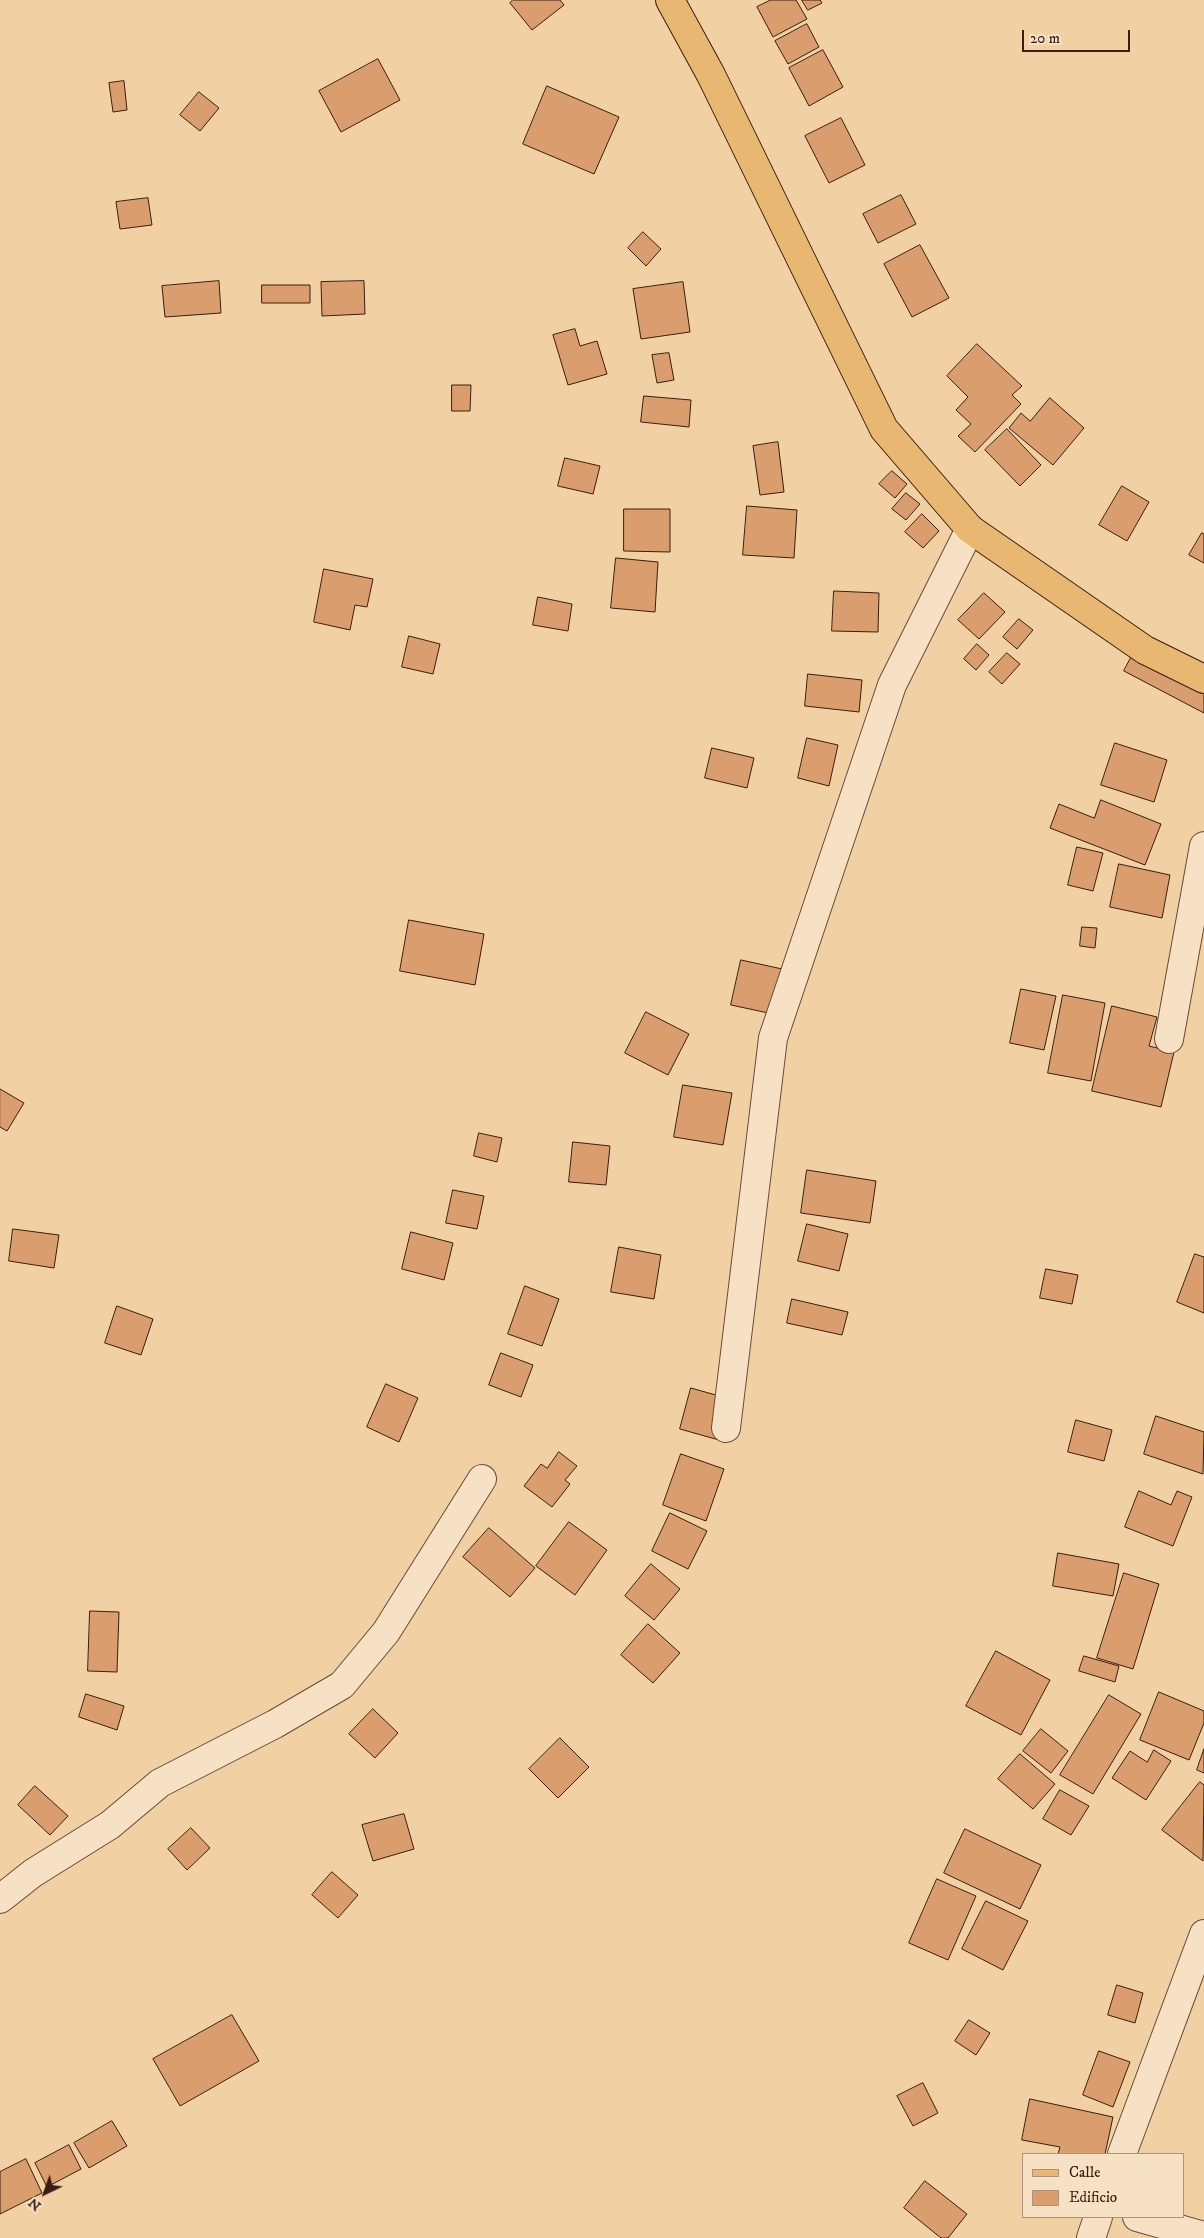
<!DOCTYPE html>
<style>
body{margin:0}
#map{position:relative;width:1204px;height:2238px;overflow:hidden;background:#f1d1a4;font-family:"IM FELL DW Pica",serif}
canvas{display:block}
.legend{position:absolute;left:1022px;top:2153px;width:162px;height:65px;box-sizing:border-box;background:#f6e1c4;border:1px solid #ab937c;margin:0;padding:6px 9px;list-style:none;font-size:15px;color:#3a1d11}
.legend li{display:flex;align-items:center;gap:10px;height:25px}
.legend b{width:25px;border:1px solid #ab937c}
.north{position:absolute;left:20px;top:2168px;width:50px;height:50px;-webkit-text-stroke:4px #f6e1c4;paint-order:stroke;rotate:222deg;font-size:14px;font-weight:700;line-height:20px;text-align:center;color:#3a1d11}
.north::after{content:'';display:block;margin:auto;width:18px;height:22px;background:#3a1d11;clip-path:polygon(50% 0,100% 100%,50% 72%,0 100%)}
.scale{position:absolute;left:1022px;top:30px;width:108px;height:22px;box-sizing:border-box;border:2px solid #3a1d11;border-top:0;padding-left:6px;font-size:15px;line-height:18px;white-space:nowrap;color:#3a1d11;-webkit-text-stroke:4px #f6e1c4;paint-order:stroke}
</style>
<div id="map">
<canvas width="1204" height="2238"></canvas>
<ul class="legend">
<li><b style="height:6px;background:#e8b872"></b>Calle</li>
<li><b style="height:14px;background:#da9d6e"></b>Edificio</li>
</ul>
<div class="north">N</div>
<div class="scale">20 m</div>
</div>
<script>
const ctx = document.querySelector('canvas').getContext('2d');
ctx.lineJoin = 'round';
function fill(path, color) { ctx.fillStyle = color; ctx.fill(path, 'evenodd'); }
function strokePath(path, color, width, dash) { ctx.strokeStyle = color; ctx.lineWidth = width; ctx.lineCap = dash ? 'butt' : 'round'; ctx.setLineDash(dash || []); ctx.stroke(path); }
const building = new Path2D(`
 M513,0H560L564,5L532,30L510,3Z
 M771,0H796L807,19L773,37L757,7Z
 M802,0H820L822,3L808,10Z
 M807,24L819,47L788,64L775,41Z
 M823,50L843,87L809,106L789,68Z
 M378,59L400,100L341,132L319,91Z
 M124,81L127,110L113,112L109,83Z
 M547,86L619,117L594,174L523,144Z
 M199,92L219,108L200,131L180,115Z
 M841,118L865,165L829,183L805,136Z
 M901,195L916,224L878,243L863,214Z
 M148,198L152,225L120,229L116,202Z
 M643,232L661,249L646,266L628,248Z
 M920,245L949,298L912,317L884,264Z
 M219,281L221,313L165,317L162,286Z
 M364,281L365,314L322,316L321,282Z
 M683,282L690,332L641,339L633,289Z
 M262,285H310V303H262Z
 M575,329L580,346L597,341L607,374L568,385L553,335Z
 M977,344L1022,386L1012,395L1021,404L975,452L958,436L971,424L956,410L968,397L947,376Z
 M669,353L674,380L657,383L652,355Z
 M452,385H471L470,411H452Z
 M644,396L691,400L689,427L641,422Z
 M1050,398L1084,428L1053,465L1009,428L1021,413L1030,421Z
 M1007,429L1041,465L1020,486L985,450Z
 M778,442L784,492L760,495L753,446Z
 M565,458L600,466L593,494L558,486Z
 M892,471L907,484L895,498L879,484Z
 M1122,486L1149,502L1127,541L1099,525Z
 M906,493L920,504L906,520L892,509Z
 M747,506L797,510L794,558L743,555Z
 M624,509H670V552L624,551Z
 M922,514L939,531L923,548L905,532Z
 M1202,533L1204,534V563L1189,555Z
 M616,558L658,562L655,612L611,608Z
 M324,569L373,579L367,607L355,605L350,630L314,622Z
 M834,591L879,593L878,632L832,631Z
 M984,593L1005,612L979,639L958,620Z
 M538,597L572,604L568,631L533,625Z
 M1019,619L1033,630L1017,649L1003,637Z
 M409,636L440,644L433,674L402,667Z
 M977,644L989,655L976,670L964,659Z
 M1134,652L1204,689V713L1124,671Z
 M1007,653L1020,664L1002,684L989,672Z
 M808,674L862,680L859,712L805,706Z
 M807,738L838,745L829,786L798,778Z
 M1115,743L1167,760L1154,802L1101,785Z
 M712,748L754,758L747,788L705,778Z
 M1101,800L1161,824L1145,865L1050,828L1059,804L1094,818Z
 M1077,847L1103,853L1093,891L1068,885Z
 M1119,864L1170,875L1162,918L1110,907Z
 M409,920L484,934L475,985L400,971Z
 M1082,927L1097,928L1095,948L1080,946Z
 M741,960L796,972L787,1017L731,1005Z
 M1021,989L1056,996L1044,1050L1010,1043Z
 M1063,995L1105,1003L1091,1081L1048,1073Z
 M1112,1006L1157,1017L1149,1046L1174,1052L1161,1107L1092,1091Z
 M646,1012L689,1034L668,1075L625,1053Z
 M683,1085L732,1093L723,1145L674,1137Z
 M0,1089L24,1103L7,1131L0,1127Z
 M479,1133L502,1138L497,1162L474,1156Z
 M573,1142L610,1146L606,1185L569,1182Z
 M807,1170L876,1181L870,1223L801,1213Z
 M453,1190L484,1196L477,1229L446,1223Z
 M807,1224L848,1234L839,1271L798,1261Z
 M13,1229L59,1235L54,1268L9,1261Z
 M411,1232L453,1243L444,1280L402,1269Z
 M619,1247L661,1255L654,1299L611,1292Z
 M1195,1254L1204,1257V1313L1177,1302Z
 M1046,1269L1078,1275L1072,1304L1040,1298Z
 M525,1286L559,1299L542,1346L508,1334Z
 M792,1299L848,1312L842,1335L787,1323Z
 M117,1306L153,1319L141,1355L105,1343Z
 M501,1353L533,1365L521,1397L489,1385Z
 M386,1384L418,1398L399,1442L367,1427Z
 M691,1388L737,1401L726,1442L680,1429Z
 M1156,1416L1204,1432L1203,1474L1144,1454Z
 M1076,1420L1112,1430L1104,1461L1068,1452Z
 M559,1452L577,1466L565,1480L570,1484L552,1507L524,1486L541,1464L547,1468Z
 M681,1454L724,1469L706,1521L663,1505Z
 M1139,1491L1171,1505L1177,1491L1192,1497L1173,1546L1125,1527Z
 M670,1513L707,1531L688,1569L652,1551Z
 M569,1522L607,1550L575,1595L536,1566Z
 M489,1528L535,1568L510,1597L463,1557Z
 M1058,1553L1119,1564L1113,1596L1053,1586Z
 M651,1564L680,1589L654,1620L625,1596Z
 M1124,1573L1159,1584L1133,1669L1097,1658Z
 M90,1611L119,1612L117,1672L88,1671Z
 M648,1624L680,1653L653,1683L621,1655Z
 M996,1651L1050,1680L1021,1735L966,1706Z
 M1084,1656L1119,1666L1115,1682L1079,1671Z
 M1159,1692L1204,1711V1723L1189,1760L1140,1740Z
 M86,1694L124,1706L117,1730L79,1717Z
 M1109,1695L1141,1714L1093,1794L1060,1775Z
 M373,1709L398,1733L375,1758L349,1734Z
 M1041,1729L1068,1751L1051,1773L1023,1751Z
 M560,1738L589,1767L558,1798L529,1769Z
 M1204,1749V1773L1197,1770Z
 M1154,1750L1171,1761L1146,1800L1112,1778L1130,1751L1147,1762Z
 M1020,1754L1055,1784L1033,1809L998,1779Z
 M1200,1782L1204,1785L1203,1861L1162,1830Z
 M35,1786L68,1816L50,1835L18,1805Z
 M1060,1790L1089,1806L1071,1835L1043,1819Z
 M404,1814L414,1849L373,1861L362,1825Z
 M191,1828L210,1848L187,1870L168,1849Z
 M965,1829L1041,1865L1020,1909L944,1873Z
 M332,1872L358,1895L338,1918L312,1895Z
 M937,1879L976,1896L948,1960L909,1943Z
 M986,1901L1028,1921L1003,1970L962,1949Z
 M1117,1985L1143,1993L1135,2023L1108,2015Z
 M232,2015L259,2061L180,2106L153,2059Z
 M969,2020L990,2033L976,2055L955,2041Z
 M1099,2051L1130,2062L1113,2107L1083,2095Z
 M923,2083L938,2113L913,2126L897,2096Z
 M1030,2099L1113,2117L1105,2154H1058L1060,2147L1022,2140Z
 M112,2121L127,2146L89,2168L74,2143Z
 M69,2145L81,2169L47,2187L35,2163Z
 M26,2159L42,2193L0,2214V2172Z
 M925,2181L967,2214L948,2238H941L904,2208Z`);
fill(building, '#da9d6e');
strokePath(building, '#3a1d11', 1);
const minor = new Path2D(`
 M1169,1039L1204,846
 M726,1428L773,1038L892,685L970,529
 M0,1899L33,1873L110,1825L160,1783L275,1724L342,1685L386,1632L482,1479
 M1122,2154L1204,1934
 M1137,2217L1204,2236
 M1091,2238L1098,2217`);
const major = new Path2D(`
 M670,0L711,75L884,429L970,529L1145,650L1204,679`);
strokePath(minor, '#684a36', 30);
strokePath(major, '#3a1d11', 30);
strokePath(minor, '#f6e1c4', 28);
strokePath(major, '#e8b872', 28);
</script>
